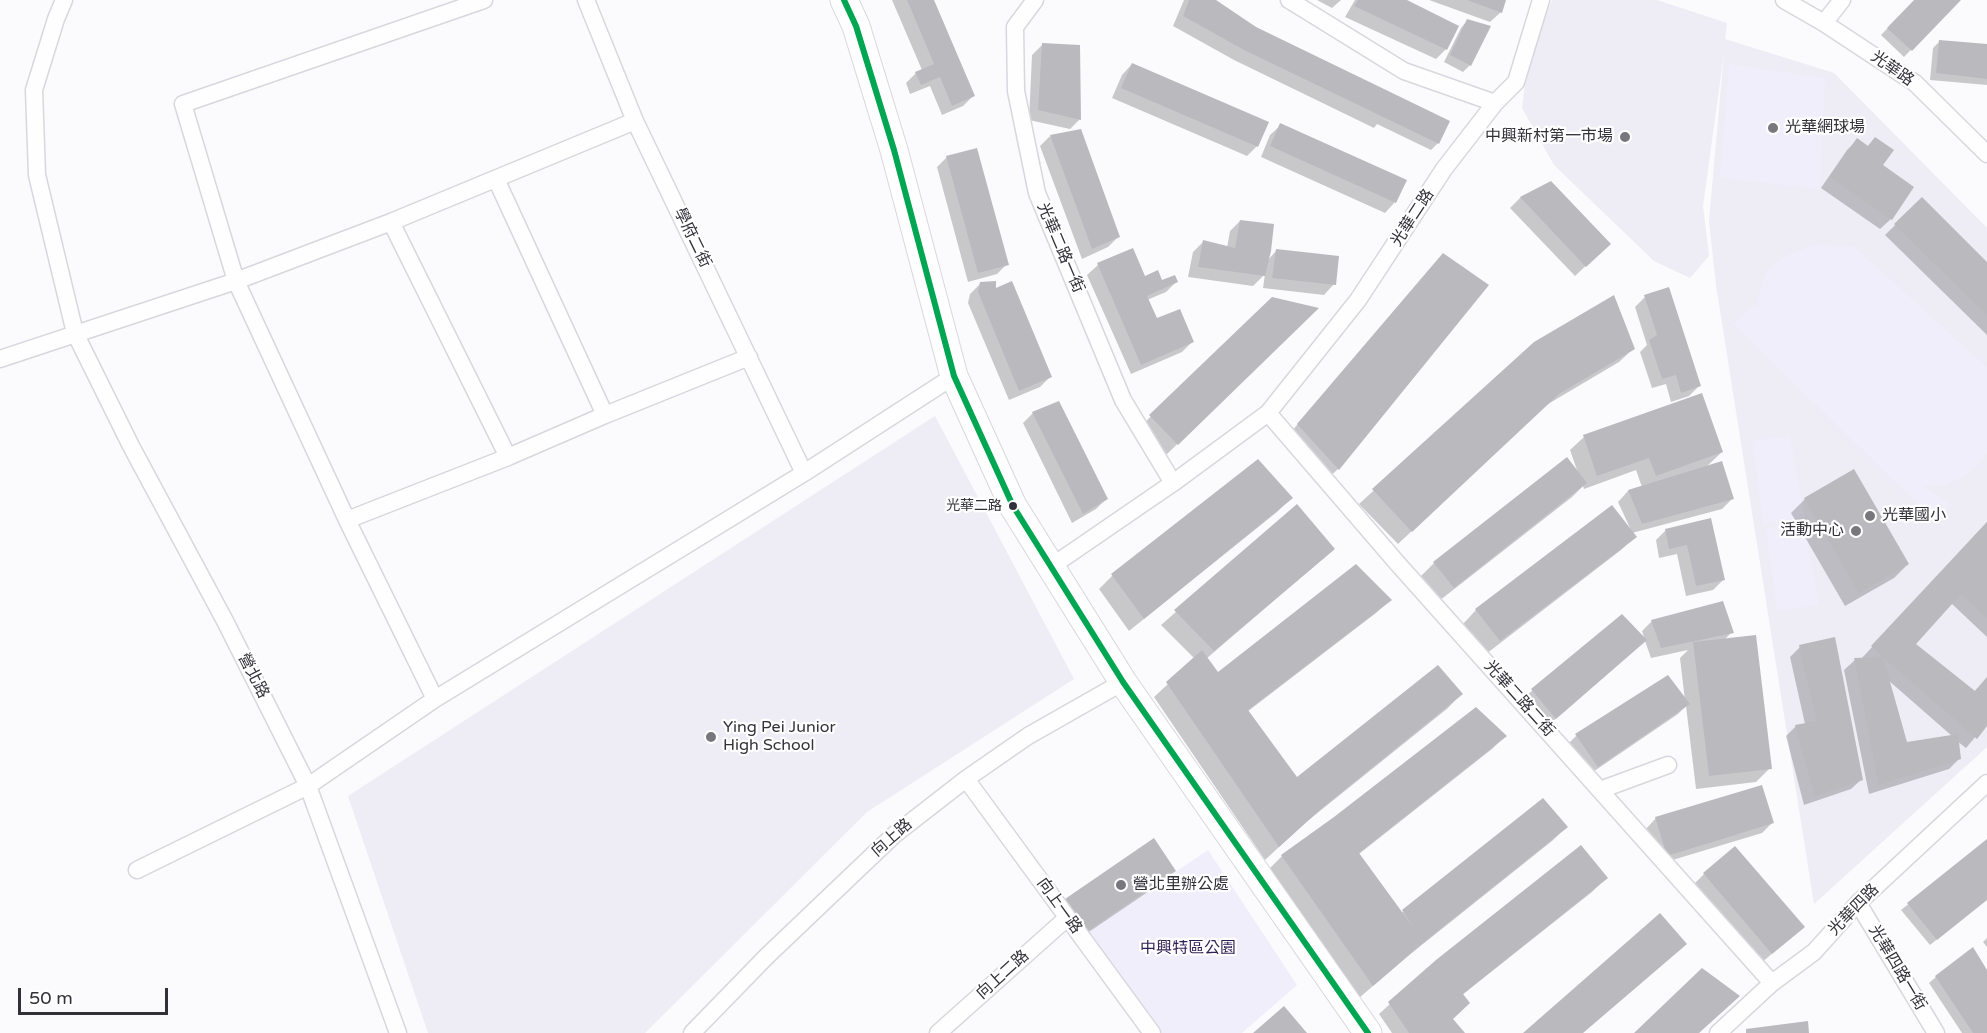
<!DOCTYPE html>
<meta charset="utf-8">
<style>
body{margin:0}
#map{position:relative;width:1987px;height:1033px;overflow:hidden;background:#fbfafd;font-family:"Varela Round",sans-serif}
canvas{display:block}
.scale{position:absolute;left:18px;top:988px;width:150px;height:27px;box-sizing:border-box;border:3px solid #32313a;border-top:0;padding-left:8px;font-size:18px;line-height:21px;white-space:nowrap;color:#32313a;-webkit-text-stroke:4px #fff;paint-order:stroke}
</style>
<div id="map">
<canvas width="1987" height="1033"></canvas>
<div class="scale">50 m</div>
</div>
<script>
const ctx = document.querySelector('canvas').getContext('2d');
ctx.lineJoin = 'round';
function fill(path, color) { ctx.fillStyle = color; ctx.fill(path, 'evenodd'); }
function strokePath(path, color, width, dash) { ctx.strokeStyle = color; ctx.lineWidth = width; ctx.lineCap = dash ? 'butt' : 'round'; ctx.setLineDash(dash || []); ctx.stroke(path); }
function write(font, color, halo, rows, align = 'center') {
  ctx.font = font + ' "Varela Round","Noto Sans TC",sans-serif'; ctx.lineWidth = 4.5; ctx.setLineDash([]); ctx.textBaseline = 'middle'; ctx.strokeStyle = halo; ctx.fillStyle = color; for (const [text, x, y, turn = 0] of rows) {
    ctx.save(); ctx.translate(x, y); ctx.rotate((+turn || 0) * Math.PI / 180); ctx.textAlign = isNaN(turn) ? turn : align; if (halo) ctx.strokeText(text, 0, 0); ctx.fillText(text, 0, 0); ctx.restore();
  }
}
fill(new Path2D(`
 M1552,0H1657L1727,23L1725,39L1834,73L1987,228V747L1814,904L1716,285L1709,221L1724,53L1703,206L1709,256L1690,278L1654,261L1554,165L1522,108L1528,59Z
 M935,416L1074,679L867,812L645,1033H428L348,796Z`), '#eeecf4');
fill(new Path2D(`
 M1729,64L1825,78L1820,189L1720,178Z
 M1818,244L1855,247L1987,367V453C1980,468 1959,481 1943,485C1937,486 1929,486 1923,486L1952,505L1935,521L1733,324L1754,304L1758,308C1763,259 1775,260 1818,244Z
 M1790,436L1805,517L1763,524L1752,441Z
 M1804,523L1819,605L1777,611L1766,529Z
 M1208,850L1297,985L1242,1033H1162L1088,931Z`), '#f1eefc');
fill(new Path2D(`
 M892,0H932L973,96L963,106L942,115L930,86L910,94L906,83L916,73L922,70Z
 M1184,0H1213L1438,143L1431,150L1377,124L1374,128L1234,60L1173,26Z
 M1317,0H1341L1332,8Z
 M1355,0H1403L1446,49L1436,59L1345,17Z
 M1429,0H1505L1501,12L1490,22Z
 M1915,0H1959L1904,57L1881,35Z
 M1467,21L1470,65L1463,72L1444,62L1461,28Z
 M1940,41L1987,46V85L1930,80L1933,48Z
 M1043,44L1080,119L1070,129L1029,120L1032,55Z
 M1132,64L1257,146L1247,156L1112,98L1122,75Z
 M1281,125L1395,202L1385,213L1261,157L1270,135Z
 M1050,136L1118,237L1108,247L1082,259L1040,146Z
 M1875,139L1891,219L1880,229L1821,188L1847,150L1857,140L1867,147Z
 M947,157L1007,264L997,274L968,282L937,167Z
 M1550,183L1609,244L1575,276L1510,208L1520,198Z
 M1922,199L1987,263V335L1885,235Z
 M1240,221L1267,261L1276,251L1334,284L1324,295L1263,288L1265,274L1253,286L1188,277L1193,252L1203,242L1227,248L1230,231Z
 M1132,250L1144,278L1162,282H1176L1166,292L1147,300L1156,320L1193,341L1182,352L1131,374L1087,275L1098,265Z
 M1430,269L1487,285L1338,469L1324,482L1285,439Z
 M981,283L1050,377L1040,387L1009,400L968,303L970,294Z
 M1645,297L1699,386L1689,396L1671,402L1666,384L1652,388L1640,352L1647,345L1635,307Z
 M1272,298L1316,308L1164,457L1137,430Z
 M1534,344L1633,349L1619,362L1543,407L1398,544L1359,504Z
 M1701,395L1722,452L1706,467L1732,499L1722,509L1632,533L1635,537L1621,550L1486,654L1463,624L1476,610L1630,528L1618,502L1628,491L1642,487L1636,470L1584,489L1583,486L1572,497L1439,601L1420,577L1434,563L1578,473L1570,450L1584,437Z
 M1033,413L1106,499L1096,509L1072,523L1023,423Z
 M1854,471L1908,564L1894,578L1845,606L1791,513L1805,499Z
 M1291,498L1277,512L1129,631L1099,589L1112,576Z
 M1297,506L1319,562L1206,659L1218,674L1390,600L1376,613L1247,712L1297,779L1461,694L1448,708L1305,823L1265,860L1154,697L1195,659L1161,625Z
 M1710,520L1723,580L1713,590L1686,596L1677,554L1659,558L1656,540L1666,530Z
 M1987,522V637L1951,603L1913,644L1974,692L1987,678V723L1966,748L1957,741L1959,759L1949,769L1869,794L1844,670L1855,660L1864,659L1862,658ZM1888,680L1952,736L1906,744Z
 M1622,616L1645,640L1642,631L1652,621L1732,632L1724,640L1770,768L1756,782L1696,789L1686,706L1678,714L1587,776L1566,746L1576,736L1668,677L1685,701L1680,658L1688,650L1651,658L1645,641L1545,728L1521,700Z
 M1800,647L1862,779L1851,789L1804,805L1786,736L1796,726L1805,724L1790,657Z
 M1505,736L1492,749L1359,854L1401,913L1566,827L1552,841L1408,956L1359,998L1268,870L1282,856L1335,819Z
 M1656,818L1772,823L1762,833L1656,865L1646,829Z
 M1987,841V899L1930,945L1901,910Z
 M1174,870L1164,881L1077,940L1056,910L1066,900Z
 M1704,874L1792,937L1761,963L1694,884Z
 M1606,878L1592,892L1462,995L1451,1019L1463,1033H1392L1379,1014L1437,961Z
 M1987,938V947L1983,942Z
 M1987,972V1033H1962L1929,983L1936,977Z`), '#0003');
fill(new Path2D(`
 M907,0H934L975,96L952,106L940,77L921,85L915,72L934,64Z
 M1189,0H1216L1256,27L1450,121L1439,144L1244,50L1183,16Z
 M1358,0H1407L1459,26L1447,50L1354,6Z
 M1467,0H1506L1502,13Z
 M1914,0H1961L1912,51L1887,28Z
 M1467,19L1491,26L1471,66L1450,55Z
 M1939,40L1987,44V79L1936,73Z
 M1042,43L1080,45L1081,120L1038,110Z
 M1132,63L1269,122L1258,147L1121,88Z
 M1280,123L1407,180L1396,203L1270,146Z
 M1081,129L1120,237L1092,249L1050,135Z
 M1875,137L1894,150L1883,165L1914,187L1892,220L1830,177L1857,138L1868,146Z
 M977,148L1009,265L978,273L946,156Z
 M1551,181L1611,244L1586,267L1520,197Z
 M1922,197L1987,262V315L1894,224Z
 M1240,220L1274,224L1271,251L1265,276L1198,267L1203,240L1235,248Z
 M1133,248L1145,276L1158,270L1162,280L1175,275L1178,282L1147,296L1157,318L1180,309L1194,342L1141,365L1097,263Z
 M1276,249L1339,256L1336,285L1272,278Z
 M1443,253L1489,285L1339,470L1297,424Z
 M996,281V288L1012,281L1052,377L1019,391L978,292L980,282Z
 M1669,287L1701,386L1681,393L1676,375L1662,379L1649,340L1657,335L1644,295Z
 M1614,295L1635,349L1559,394L1412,532L1372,489L1534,342Z
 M1272,297L1319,308L1178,445L1149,415Z
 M1702,393L1723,452L1656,476L1649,458L1597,476L1583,435Z
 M1059,401L1108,499L1083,514L1032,412Z
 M1567,457L1587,483L1454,588L1433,562Z
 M1258,459L1293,498L1144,619L1111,574Z
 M1722,461L1734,499L1642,524L1628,490Z
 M1854,469L1909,564L1859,593L1804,498Z
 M1297,504L1335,549L1214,651L1174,610Z
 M1612,505L1637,537L1500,641L1475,609Z
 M1711,518L1725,580L1696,586L1687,545L1669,549L1665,529Z
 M1987,522V618L1961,594L1916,644L1975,691L1987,677V726L1977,739L1883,657L1907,742L1958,734L1961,759L1879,785L1854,658L1883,657L1871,646Z
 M1356,564L1392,600L1248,710L1297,777L1438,665L1463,694L1321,809L1279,847L1166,682L1202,650L1218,672Z
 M1723,601L1734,633L1661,648L1651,620Z
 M1622,614L1647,640L1556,719L1531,689Z
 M1756,635L1772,769L1709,776L1693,642Z
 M1835,637L1863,780L1815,796L1795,725L1817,721L1799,645Z
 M1668,675L1690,704L1598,767L1575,734Z
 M1476,707L1507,736L1359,853L1413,927L1402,910L1543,798L1568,827L1423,943L1373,986L1281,855L1334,817Z
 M1762,785L1774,823L1667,856L1655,817Z
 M1154,838L1176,871L1088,931L1065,899Z
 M1987,839V900L1937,940L1907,903Z
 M1581,845L1608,878L1463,994L1470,1003L1453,1019L1465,1033H1409L1388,1002L1436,960Z
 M1735,846L1805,927L1772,954L1703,873Z
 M1660,913L1687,944L1583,1033H1523Z
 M1973,947L1987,970V1033H1973L1935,976Z
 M1702,968L1740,996L1699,1033H1634Z
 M1284,1006L1307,1033H1253Z
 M1808,1021L1809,1033H1746V1029Z`), '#bab9be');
const street = new Path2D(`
 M64,0L56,19L34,90L37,175L75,333L131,446L225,621L308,786L398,1033
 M586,0L635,121L804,473
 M1035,0L1015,27L1016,91L1037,193L1123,400L1173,483
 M1289,0L1404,71L1495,103
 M1784,0L1824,23L1915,83L1987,154
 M1824,23L1842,0
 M496,179L605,415
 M391,222L508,457
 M0,359L236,281L391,222L635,121
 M1268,413L1398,564L1772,983
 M347,520L508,457L605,415L749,357
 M1052,566L1173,483L1268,413L1358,300L1444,169L1495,103L1516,82L1541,0
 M435,699L347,520L236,281L183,104L484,0
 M966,779L1152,1033
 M1600,790L1668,765
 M137,870L308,786L435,699L804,473L954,376
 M1858,903L1936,1033
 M692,1033L767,956L894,835L966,779L1028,736L1123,682
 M938,1033L1067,918
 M1718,1033L1772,983L1814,952L1858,903L1987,783`);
const primary = new Path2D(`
 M844,0L856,26L894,150L954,376L1013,506L1123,682L1368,1033`);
strokePath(street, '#d9d7dd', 19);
strokePath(primary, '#d9d7dd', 29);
strokePath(street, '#fefeff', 16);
strokePath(primary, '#fefeff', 27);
strokePath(new Path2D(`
 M844,0L856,26L894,150L954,376L1013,506L1123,682L1368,1033`), '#00a651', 6);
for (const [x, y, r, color] of [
 [1773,128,6,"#78777e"],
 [1625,137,6,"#78777e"],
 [1013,506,5,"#32313a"],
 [1870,516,6,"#78777e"],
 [1856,531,6,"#78777e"],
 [711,737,6,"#78777e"],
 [1121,885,6,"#78777e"]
]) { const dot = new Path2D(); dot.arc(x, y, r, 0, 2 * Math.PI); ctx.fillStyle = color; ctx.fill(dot); strokePath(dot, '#fff', 2); }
write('14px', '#32313a', '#fff', [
 ["光華二路",1002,506]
], 'right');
write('16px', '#32313a', '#fff', [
 ["光華路",1892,69,35],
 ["光華二路",1413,218,-57],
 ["學府二街",692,238,64],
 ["光華二路一街",1060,248,67],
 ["營北路",253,676,63],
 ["光華二路二街",1519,699,48],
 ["向上路",892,838,-41],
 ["向上一路",1059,906,54],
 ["光華四路",1854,910,-46],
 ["光華四路一街",1897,968,59],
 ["向上二路",1003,975,-42]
]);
write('16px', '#32313a', '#fff', [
 ["光華網球場",1785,128],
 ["中興新村第一市場",1613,137,"right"],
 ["光華國小",1882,516],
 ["活動中心",1844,531,"right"],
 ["Ying Pei Junior",723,728],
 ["High School",723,746],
 ["營北里辦公處",1133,885]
], 'left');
write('16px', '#2f1f54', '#fff', [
 ["中興特區公園",1188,949]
]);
</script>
